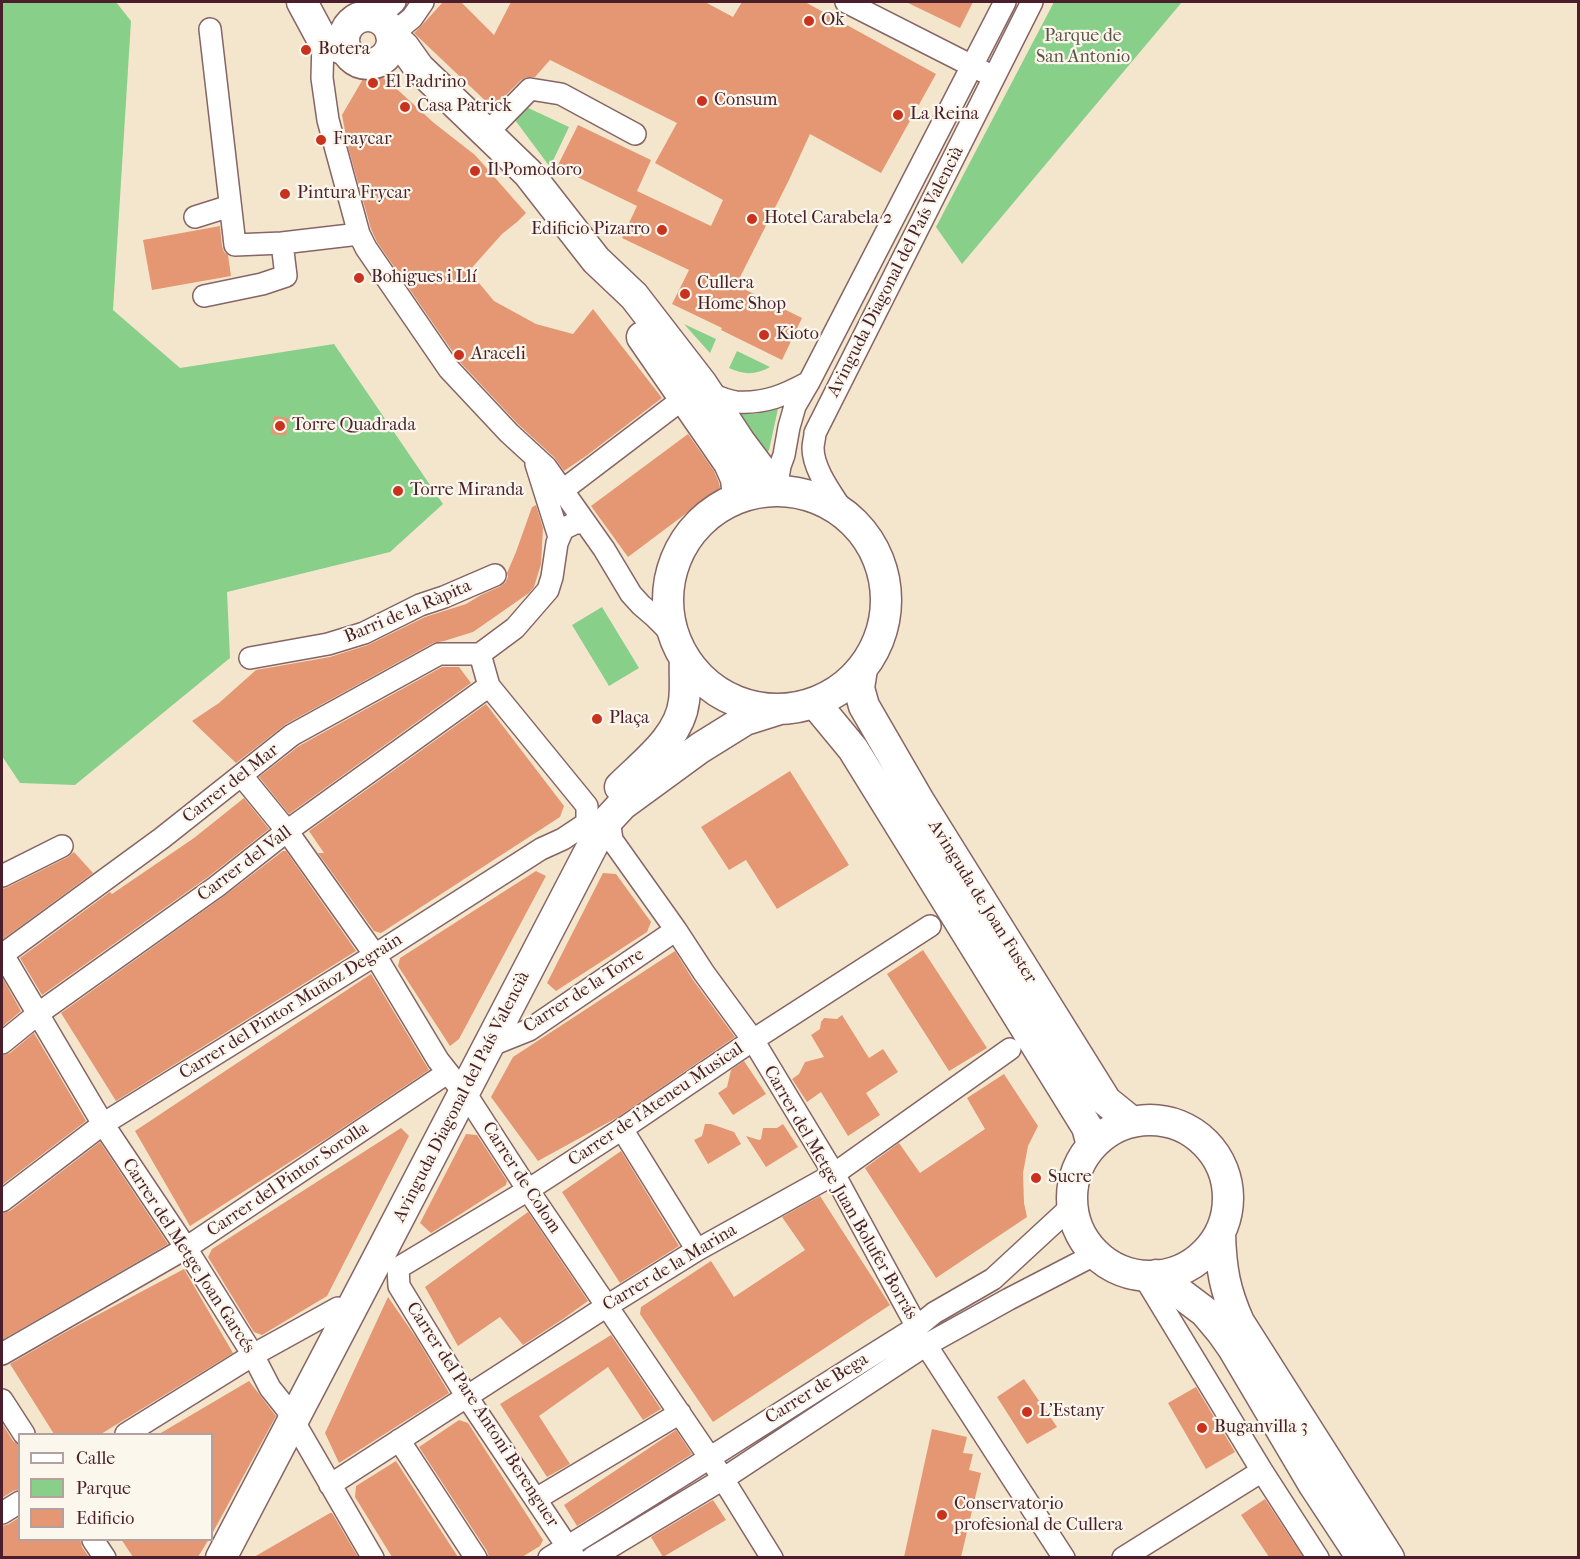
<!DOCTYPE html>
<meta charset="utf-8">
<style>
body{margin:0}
#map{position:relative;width:1580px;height:1559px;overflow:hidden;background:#f4e6cd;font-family:"IM FELL French Canon",serif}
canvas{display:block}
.frame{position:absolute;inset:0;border:3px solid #4a1f2b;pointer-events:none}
.legend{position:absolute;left:18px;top:1433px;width:195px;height:108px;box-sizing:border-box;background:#fbf7ec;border:2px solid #b4a19f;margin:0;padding:8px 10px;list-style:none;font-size:18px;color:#4a1f2b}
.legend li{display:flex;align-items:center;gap:12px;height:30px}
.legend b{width:30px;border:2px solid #b4a19f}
</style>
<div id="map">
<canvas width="1580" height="1559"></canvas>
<div class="frame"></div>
<ul class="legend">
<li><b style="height:8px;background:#fff"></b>Calle</li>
<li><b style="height:16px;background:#88cf89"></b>Parque</li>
<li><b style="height:16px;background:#e49772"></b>Edificio</li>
</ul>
</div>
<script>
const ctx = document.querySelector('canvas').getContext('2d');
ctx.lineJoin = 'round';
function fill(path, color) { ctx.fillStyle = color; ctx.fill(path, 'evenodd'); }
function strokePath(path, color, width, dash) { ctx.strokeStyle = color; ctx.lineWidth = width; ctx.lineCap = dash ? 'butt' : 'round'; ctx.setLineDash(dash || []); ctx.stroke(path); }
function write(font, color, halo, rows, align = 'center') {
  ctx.font = font + ' "IM FELL French Canon",serif'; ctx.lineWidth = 4.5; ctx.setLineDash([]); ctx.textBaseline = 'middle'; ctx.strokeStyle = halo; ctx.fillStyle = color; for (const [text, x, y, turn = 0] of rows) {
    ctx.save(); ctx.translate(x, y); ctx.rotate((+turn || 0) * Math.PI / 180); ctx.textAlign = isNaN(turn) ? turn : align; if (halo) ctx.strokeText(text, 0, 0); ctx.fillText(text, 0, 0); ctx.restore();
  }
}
fill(new Path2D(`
 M2,2H116L131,21L113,310L180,368L334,344L443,504L390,552L227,592L230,658L75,785L20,783L2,756Z
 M1054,2H1182L962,264L936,227Z
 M524,106L569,127L550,167L515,120Z
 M684,324L716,339L710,353Z
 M737,351L770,367C756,375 744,375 729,368Z
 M778,409L769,450L765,456L729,411L755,414Z
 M602,607L639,668L609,686L572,625Z`), '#88cf89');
fill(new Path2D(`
 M443,2H461L494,35L511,2H705L733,17L742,2H805L936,74L881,173L810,134L788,182L736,285L802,318L782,360L721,330L722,328L672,304L689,270L622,238L637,206L557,167L578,125L651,160L637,191L711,226L723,200L655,163L677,123L550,60L535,77H527L521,80L493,108L414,33L422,25Z
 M906,2H973L960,28Z
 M372,72L388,81L434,123L475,155L526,213L517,222L502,234L469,271L494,301L536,324L573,334L593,309L662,398L586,456L564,471L555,458L518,424L459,361L377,242L371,229L348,147L342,115L363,79Z
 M220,226L222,246L224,252L228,255L231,276L152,290L143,240Z
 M274,416L289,418L286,436L271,434Z
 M688,434L714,471L719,483L720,488L628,557L591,506Z
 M536,505L543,528L541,564L534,587L529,593L473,632L444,641L433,643L286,724L236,763L192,721L219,703L256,670L330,657L368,645L425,617L466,604L481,595L501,586L505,583L508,577L507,573L516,552L532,507Z
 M442,667H459L471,683L289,814L259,777L299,746Z
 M486,704L564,806L560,817L381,933L374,931L318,853H324L309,831Z
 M790,771L849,865L777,909L746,860L729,870L701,827Z
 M244,798L269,829L208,877L42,995L20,958L110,892L112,894L194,838Z
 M283,851H286L356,951L116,1101L61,1013L223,897Z
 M74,852L93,873L3,939L2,889L8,887L68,857Z
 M536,871L546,876L459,1039L450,1046L398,966L400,958Z
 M603,873L616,874L651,922L647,932L556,991L547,983Z
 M923,950L987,1048L949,1071L887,974Z
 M675,951L693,980L735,1037L618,1117L538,1161L491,1097L513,1057Z
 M371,974L429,1070L332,1135L190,1226L135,1131Z
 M2,977L21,1011L2,1027Z
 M842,1015L869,1058L883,1049L898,1072L866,1093L880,1115L848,1136L821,1092L807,1102L792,1079L799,1074L805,1062L824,1057L811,1035L820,1029L821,1022L824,1018L837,1019Z
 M34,1033L86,1121L2,1185V1055L10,1053Z
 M744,1061L766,1094L733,1115L718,1093L727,1087L731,1070Z
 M1004,1074L1038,1126L1028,1146L1023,1173L1024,1203L1027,1217L936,1278L865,1168L899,1143L920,1173L985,1129L967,1098Z
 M705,1124H711L734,1132L741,1144L708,1164L694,1140L702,1136Z
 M783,1124L798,1147L766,1167L746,1136L759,1140L761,1139L763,1128H777Z
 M401,1128L409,1136L327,1296L262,1335L254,1332L208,1257L212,1249Z
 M466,1134L477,1135L507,1181L506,1185L431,1233L420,1223Z
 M100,1142L168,1244L2,1340V1213L10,1211Z
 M621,1151L679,1246L620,1283L562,1192Z
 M820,1196L890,1305L713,1422L640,1314L641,1307L711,1261L734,1297L805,1250L782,1217Z
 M528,1212L588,1301L563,1319L523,1345L500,1317L458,1346L425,1287Z
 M184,1269L233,1353L101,1434H54L10,1364L71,1329Z
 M388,1297L417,1339L449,1393L339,1463L325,1433Z
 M611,1335L661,1409L643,1420L608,1367L539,1416L570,1464L547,1477L500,1404Z
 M1024,1379L1057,1427L1027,1444L997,1397Z
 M249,1381L276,1416L212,1534V1434H159Z
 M1196,1387L1235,1452L1206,1469L1168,1403Z
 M459,1420L468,1423L543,1540L540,1546L522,1557H489L487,1551L419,1447Z
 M2,1423L13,1441L20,1446V1489L13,1491L2,1498Z
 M932,1429L967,1437L963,1453L973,1454L969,1470L981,1473L961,1557H904Z
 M676,1430L692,1454L577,1526L564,1505Z
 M396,1461L458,1557H392L355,1497L356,1486Z
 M1265,1499L1303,1557H1269L1241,1515Z
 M713,1500L726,1520L663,1557L651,1537Z
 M330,1513H332L358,1557H254Z
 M20,1517V1539H80L82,1547L89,1557H2V1526L9,1524Z
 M121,1539H209L198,1557H133Z`), '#e49772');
const street = new Path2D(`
 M846,2L984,72
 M377,18L395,2
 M210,29L235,245L282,243L359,234
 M391,35L412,18L423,2
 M323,41L322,78L328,120L359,234L366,248L449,369L509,433L546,467L604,549L631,594L641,605L655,617L674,636
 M487,133L530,89L561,94L635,134
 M195,217L230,206
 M204,296L262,284L286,276L282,243
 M709,394C718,396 727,401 736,402C765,404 785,395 809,382
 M536,464L559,537
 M563,490L684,398
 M776,490L780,466L784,455L789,427L795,406L809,382L1005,2
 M844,513C833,495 813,470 813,448C813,443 815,438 815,433L1032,2
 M480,654L515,628L548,590L552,577L557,543L563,529L575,523H585
 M250,658L328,644L364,633L420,605L444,597L495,575
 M242,776L287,831L375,955L438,1060L471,1102L528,1190L710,1458L772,1558
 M609,819L612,840L676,930L704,973L753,1040L834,1174L917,1327
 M2,876L62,846
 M2,953L103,1124L186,1248L253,1355L270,1388L286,1408L373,1558
 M2,955L162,838L292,735L439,654H480
 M2,1043L39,1013L216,887L287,831L489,686
 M489,1046L529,1030L676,930
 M622,1129L697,1250
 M2,1201L103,1124L375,955L541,849L563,839L587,823V806L489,686L480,654
 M398,1268L528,1190L622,1129L753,1040L930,926
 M398,1268L399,1286L467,1397L575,1558
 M1143,1275L1262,1471L1318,1558
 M926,1345L1064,1558
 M2,1354L186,1248L447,1073
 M2,1400L24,1434
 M126,1434L253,1355L338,1308
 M399,1440L476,1558
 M330,1485L607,1306L697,1250L834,1174L1010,1049
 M536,1499L680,1413
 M2,1513L20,1502
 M93,1540L105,1558
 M549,1558C673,1483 794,1403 917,1327L934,1313L993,1279L1072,1206
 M592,1558L723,1479L926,1345L1009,1299L1096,1254
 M1123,1558L1262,1471`);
const secondary = new Path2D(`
 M302,2L323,41L347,51
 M344 40a24 24 0 1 1 48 0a24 24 0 1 1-48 0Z
 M391,35L404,47L419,68L528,173L596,260L634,296L702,384L740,442L776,490
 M642,337L729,463L736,479L738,498
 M668 600a109 109 0 1 1 218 0a109 109 0 1 1-218 0Z
 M862,669L859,688L864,706L919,801L1106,1101L1132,1122
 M815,703L853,749L1087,1127L1092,1145
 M620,787C644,763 680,737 684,701C686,687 684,672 685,658
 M1072 1198a78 78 0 1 1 156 0a78 78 0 1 1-156 0Z
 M1220,1234C1221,1269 1225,1291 1239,1322L1389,1558
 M1156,1275L1205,1312L1221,1331L1233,1348L1314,1485L1362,1558
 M221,1558L378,1258L598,835L609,819L622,805L700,748L745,720L780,709`);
strokePath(street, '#866564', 24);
strokePath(secondary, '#866564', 33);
strokePath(street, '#fff', 21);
strokePath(secondary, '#fff', 30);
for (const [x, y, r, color] of [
 [809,21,6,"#c8321e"],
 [306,50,6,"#c8321e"],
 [373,83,6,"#c8321e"],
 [702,101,6,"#c8321e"],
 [405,107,6,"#c8321e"],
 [898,115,6,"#c8321e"],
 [321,140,6,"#c8321e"],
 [475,171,6,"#c8321e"],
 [285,194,6,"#c8321e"],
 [752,219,6,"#c8321e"],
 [662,230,6,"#c8321e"],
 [359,278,6,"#c8321e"],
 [685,294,6,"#c8321e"],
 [764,335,6,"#c8321e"],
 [459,355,6,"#c8321e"],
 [280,426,6,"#c8321e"],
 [398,491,6,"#c8321e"],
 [597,719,6,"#c8321e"],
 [1036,1178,6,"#c8321e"],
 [1027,1412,6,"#c8321e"],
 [1202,1428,6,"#c8321e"],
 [942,1515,6,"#c8321e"]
]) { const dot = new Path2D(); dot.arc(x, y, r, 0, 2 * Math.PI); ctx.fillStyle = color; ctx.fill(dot); strokePath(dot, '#fbf7ec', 2); }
write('18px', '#4a1f2b', '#fbf7ec', [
 ["Ok",821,21],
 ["Botera",318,50],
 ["El Padrino",385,83],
 ["Consum",714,101],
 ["Casa Patrick",417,107],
 ["La Reina",910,115],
 ["Fraycar",333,140],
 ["Il Pomodoro",487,171],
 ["Pintura Frycar",297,194],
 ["Hotel Carabela 2",764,219],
 ["Edificio Pizarro",650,230,"right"],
 ["Bohigues i Llí",371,278],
 ["Cullera",697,284],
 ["Home Shop",697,305],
 ["Kioto",776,335],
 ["Araceli",471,355],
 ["Torre Quadrada",292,426],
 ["Torre Miranda",410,491],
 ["Plaça",609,719],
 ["Sucre",1048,1178],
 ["L'Estany",1039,1412],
 ["Buganvilla 3",1214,1428],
 ["Conservatorio",954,1505],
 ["profesional de Cullera",954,1526]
], 'left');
write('18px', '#5d5447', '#fbf7ec', [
 ["Parque de",1083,37],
 ["San Antonio",1083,58]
]);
write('18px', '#4a1f2b', '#fbf7ec', [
 ["Avinguda Diagonal del País Valencià",896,272,-63],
 ["Barri de la Ràpita",408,612,-23],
 ["Carrer del Mar",231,784,-38],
 ["Carrer del Vall",245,864,-37],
 ["Avinguda de Joan Fuster",982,902,58],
 ["Carrer de la Torre",584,991,-33],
 ["Carrer del Pintor Muñoz Degrain",291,1007,-32],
 ["Avinguda Diagonal del País Valencià",462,1097,-63],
 ["Carrer de l'Ateneu Musical",656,1105,-34],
 ["Carrer de Colom",521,1178,57],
 ["Carrer del Pintor Sorolla",288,1180,-34],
 ["Carrer del Metge Juan Bolufer Borrás",840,1193,60],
 ["Carrer del Metge Joan Garcés",188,1256,57],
 ["Carrer de la Marina",670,1268,-31],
 ["Carrer de Bega",817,1389,-32],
 ["Carrer del Pare Antoni Berenguer",482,1415,57]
]);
</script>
